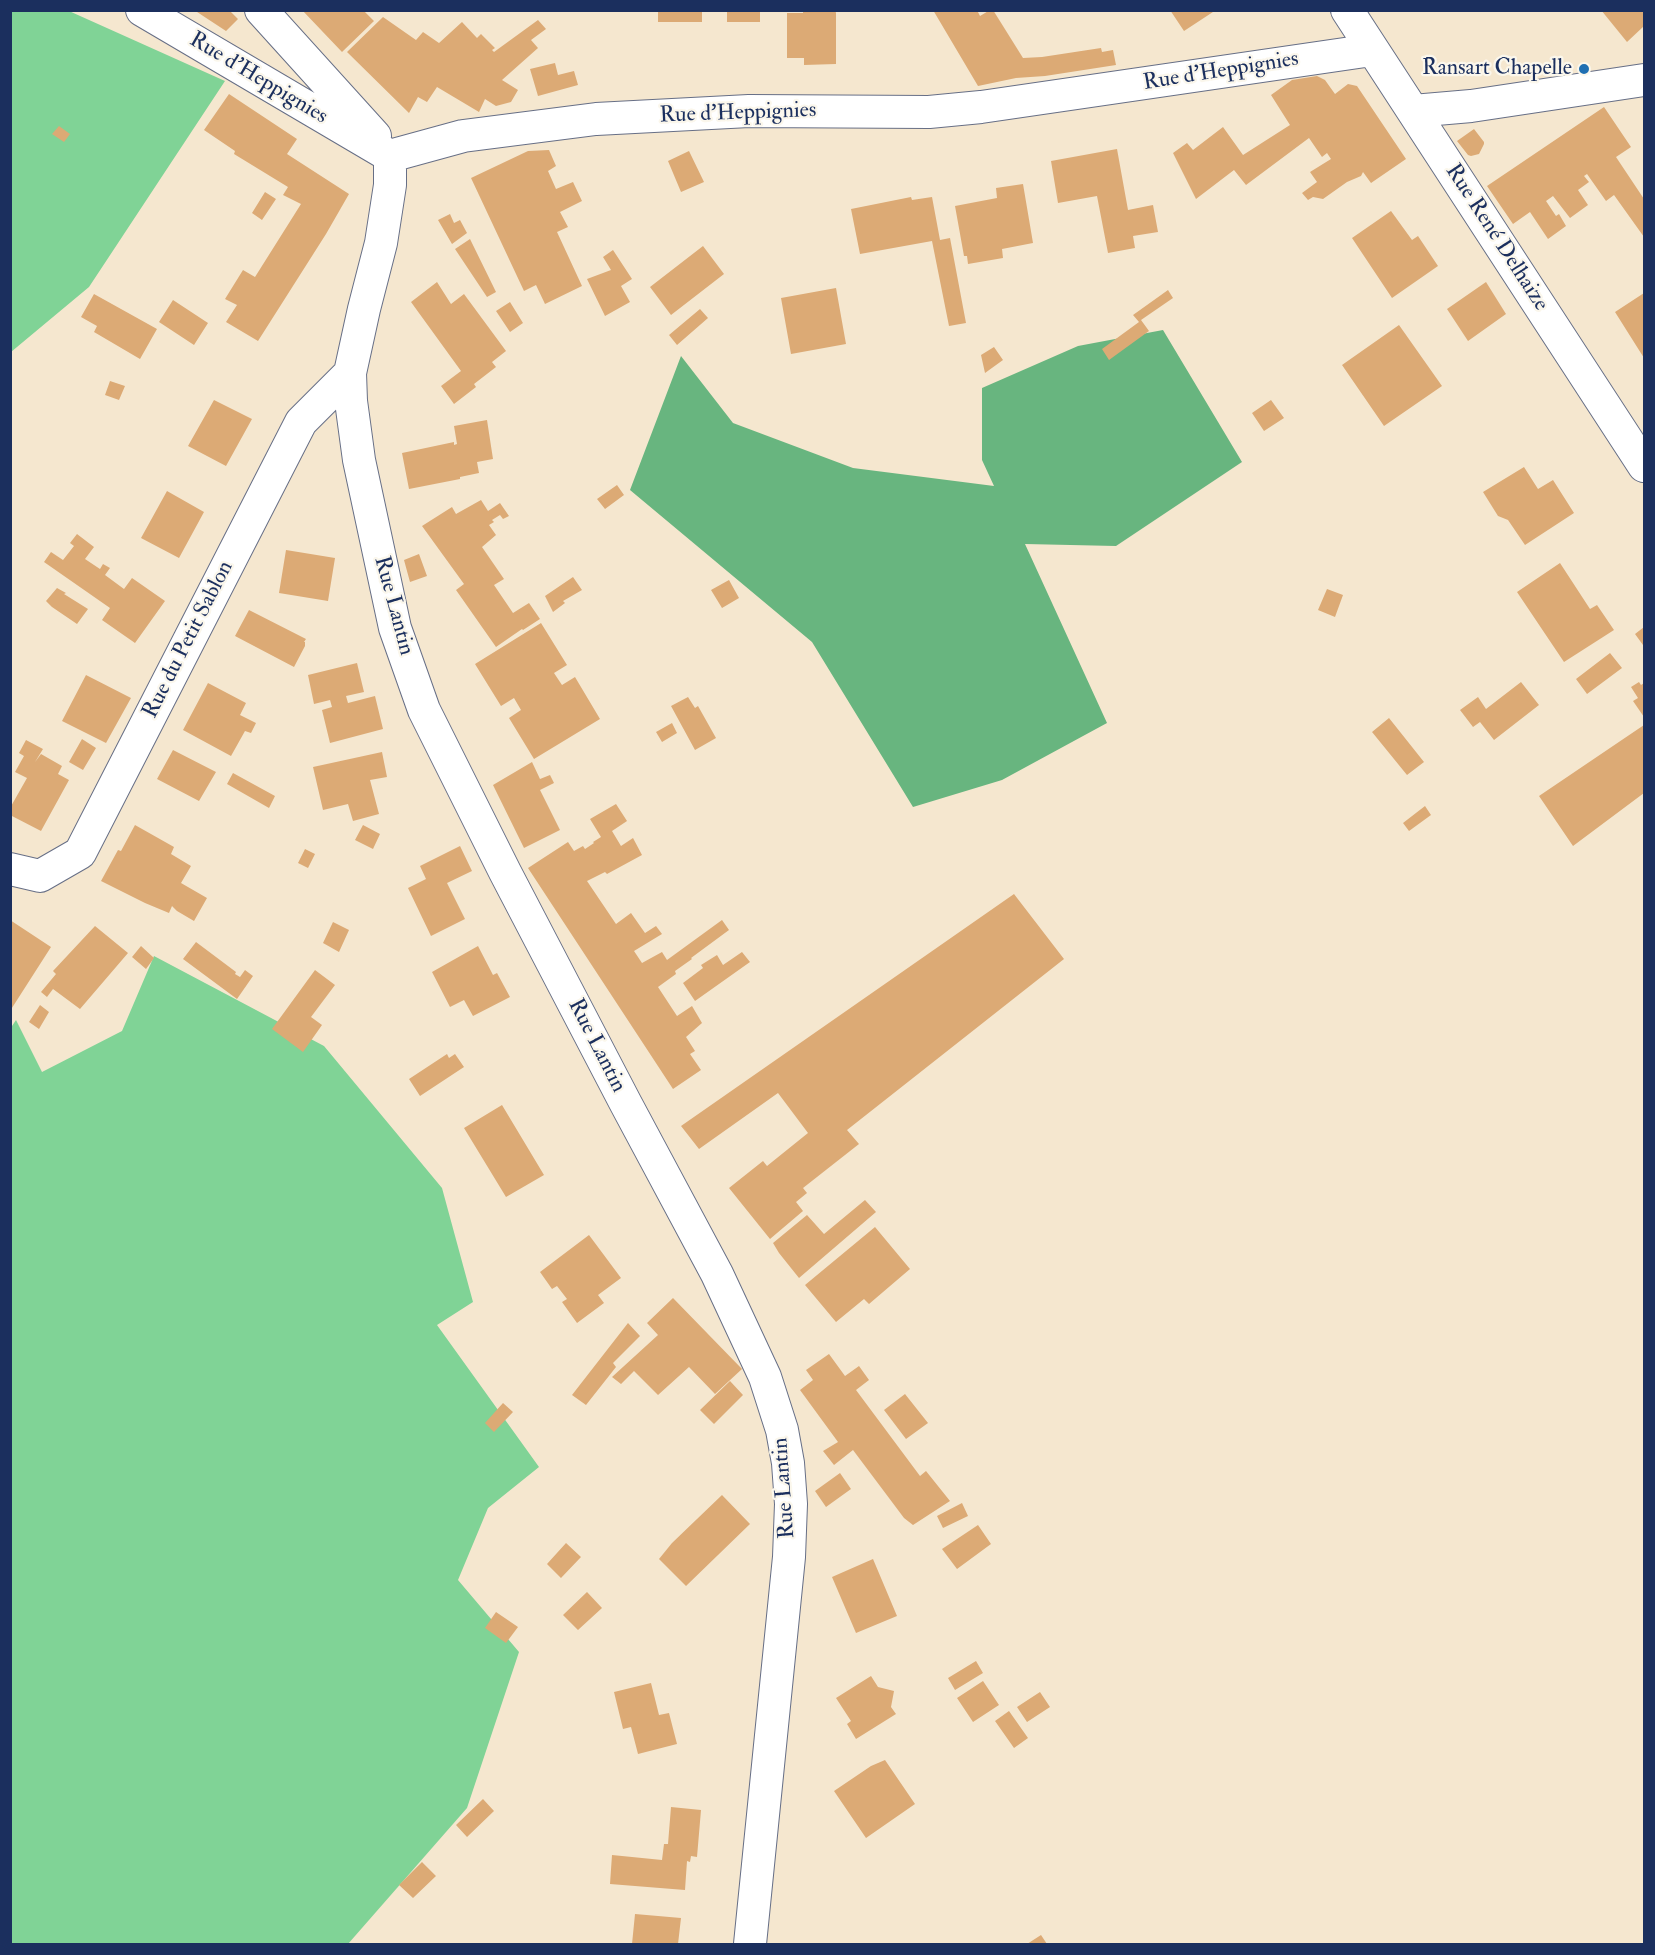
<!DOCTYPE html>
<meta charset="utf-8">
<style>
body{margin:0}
#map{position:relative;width:1655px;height:1955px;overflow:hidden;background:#f5e7cf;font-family:"IM FELL Double Pica",serif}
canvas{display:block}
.frame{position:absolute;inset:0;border:12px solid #1b2f5e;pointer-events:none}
</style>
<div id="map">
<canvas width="1655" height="1955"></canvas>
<div class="frame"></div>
</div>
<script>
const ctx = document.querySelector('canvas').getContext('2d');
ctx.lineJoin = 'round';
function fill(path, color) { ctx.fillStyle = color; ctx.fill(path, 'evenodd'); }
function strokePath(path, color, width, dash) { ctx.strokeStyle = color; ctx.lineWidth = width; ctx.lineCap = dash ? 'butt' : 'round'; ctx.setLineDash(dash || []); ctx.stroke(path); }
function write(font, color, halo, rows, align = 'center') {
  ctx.font = font + ' "IM FELL Double Pica",serif'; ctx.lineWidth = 4.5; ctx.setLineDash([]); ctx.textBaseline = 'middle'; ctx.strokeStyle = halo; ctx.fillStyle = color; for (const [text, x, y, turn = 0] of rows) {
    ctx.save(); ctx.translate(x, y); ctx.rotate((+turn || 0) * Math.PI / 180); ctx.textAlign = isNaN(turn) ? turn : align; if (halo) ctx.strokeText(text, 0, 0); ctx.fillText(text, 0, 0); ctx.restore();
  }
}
fill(new Path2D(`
 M11,11H69L225,81L89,287L11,352Z
 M154,956L324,1046L442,1188L473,1302L437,1325L539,1467L488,1508L458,1580L519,1652L467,1808L348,1944H11L10,1029L16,1020L42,1072L122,1031Z`), '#80d396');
fill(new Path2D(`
 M1163,330L1242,462L1116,546L1025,544L1107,723L1002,780L913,807L812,642L630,490L681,356L733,423L853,468L994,486L982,460V388L1078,346Z`), '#68b57f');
fill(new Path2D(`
 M194,10H229L238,19L226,31Z
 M302,10H363L374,21L342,52Z
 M658,10H702V22H658Z
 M727,10H760V22H727Z
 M803,10H835L836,13V64L804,65V58H787V13H803Z
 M933,10H977L980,16L990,10H993L1023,58L1042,57L1101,48L1102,52L1113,50L1116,65L1045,76L1016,78L978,86Z
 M1170,10H1216L1184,31Z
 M1601,10H1644V26L1627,42Z
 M383,17L416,40L423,32L439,43L462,22L477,38L481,34L495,48L492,50L494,52L538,20L546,29L531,40L538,48L502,80L518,90L511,102L496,106L485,99L479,112L437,87L427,102L418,97L409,113L347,52Z
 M555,63L558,75L574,71L578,85L538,96L530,69Z
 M1317,76L1325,80L1335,94L1348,84L1357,86L1406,159L1371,183L1363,172L1361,176L1347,182L1323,199L1313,197L1308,200L1302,193L1317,182L1310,172L1331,159L1327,153L1322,157L1309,138L1246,185L1234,170L1196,199L1173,153L1187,143L1193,150L1223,127L1243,155L1290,125L1271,95L1292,80Z
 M229,94L297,139L287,154L349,194L326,234L258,341L226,322L237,305L225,299L243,270L255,277L301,204L283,195L288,187L234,154L235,151L204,130Z
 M1604,107L1631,147L1616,157L1644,199V237L1614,195L1606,201L1587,174L1584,176L1589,182L1578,190L1588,205L1570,218L1553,196L1546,201L1556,216L1559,214L1566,226L1548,239L1530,212L1513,224L1487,186Z
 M59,126L70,134L64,142L52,134Z
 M1474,129L1484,142V144L1479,154L1471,156L1468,155L1457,141Z
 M1117,149L1128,210L1153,205L1158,232L1133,236L1135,248L1108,253L1097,196L1058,203L1051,161Z
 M549,150L556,166L548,171L556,189L573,182L582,201L560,212L568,227L557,232L582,286L545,304L536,285L524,291L471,178L528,151Z
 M689,151L704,182L681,192L668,161Z
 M1023,184L1033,243L1002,249L1003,258L968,264L967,256H964L955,206L997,198L996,188Z
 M265,192L276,199L262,220L252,213Z
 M911,197L912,200L932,197L940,240L950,238L966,323L949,326L932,241L860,254L851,209Z
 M1391,211L1412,240L1418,236L1438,266L1392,298L1352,238Z
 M450,214L454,223L460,220L467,233L452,244L438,220Z
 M470,239L496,292L487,297L455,249Z
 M703,246L724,274L671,315L650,287Z
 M613,250L632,279L621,286L630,302L605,316L587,279L611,270L603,257Z
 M437,282L451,304L464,294L506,351L492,362L496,367L474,384L476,387L454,404L441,386L461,371L411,302Z
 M1486,282L1506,314L1468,341L1447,309Z
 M836,288L846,344L791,354L781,298Z
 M1168,290L1173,298L1141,320L1149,331L1109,360L1102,349L1139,322L1133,315Z
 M1644,293V358L1615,312Z
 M94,294L157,329L140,359L94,332L97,326L81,317Z
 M173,300L208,323L194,345L159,322Z
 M510,302L523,323L510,332L496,311Z
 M700,309L708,318L677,345L669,335Z
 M1399,325L1442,386L1384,426L1342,365Z
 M994,347L1003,360L985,373L981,355Z
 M110,381L125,386L119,400L105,395Z
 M214,400L252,419L226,466L188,446Z
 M1271,400L1284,418L1264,431L1252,413Z
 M487,420L493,459L477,462L479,473L460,477V479L409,489L402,453L454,442V445L457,444L454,426Z
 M1524,467L1538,489L1553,480L1574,513L1525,545L1508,520L1498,516L1483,492Z
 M617,485L624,495L605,509L597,499Z
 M167,491L204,512L179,558L141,538Z
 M481,500L488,511L500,503L509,516L503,519L500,515L492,520L494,522L489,525L496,535L482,547L504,579L494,585L513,613L529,603L540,619L523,630L522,629L496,647L456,590L464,584L422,526L452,507L456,514Z
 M77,534L94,547L85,559L100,569L103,564L110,568L105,575L124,589L132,578L165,601L135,643L102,620L110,608L44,562L51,552L63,560L74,546L70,543Z
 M286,550L335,558L328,601L279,593Z
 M419,554L427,576L410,582L404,560Z
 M1560,563L1590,609L1597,605L1614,630L1564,662L1517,592Z
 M573,577L582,590L563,601L565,603L553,612L545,596Z
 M729,580L739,598L722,608L711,590Z
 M57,588L66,593L64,594L88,609L77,624L52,607L46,601Z
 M1327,589L1343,595L1335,617L1318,610Z
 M249,610L306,639L304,642H305V646L294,667L235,636Z
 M541,623L567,665L554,673L562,685L575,677L600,719L534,759L509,718L521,710L514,698L501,706L475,664Z
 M1644,627V644L1643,645L1635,634Z
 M1610,653L1622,668L1587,694L1576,679Z
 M357,663L364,692L346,696L348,703L375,696L383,729L330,743L322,710L332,707L330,700L314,704L308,675Z
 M86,675L131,698L106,743L62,721Z
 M1521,682L1539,705L1494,740L1480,722L1473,727L1460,710L1478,697L1486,709Z
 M1639,682L1641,685L1644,683V717L1633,701L1638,698L1631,687Z
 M208,683L246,703L240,715L256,723L251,733L245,731L231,756L183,730Z
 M688,697L695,708L698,706L716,738L695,750L671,706Z
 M1389,718L1424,762L1407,775L1372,732Z
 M672,723L677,733L662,742L656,732Z
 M1644,725V793L1573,846L1539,796Z
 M82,739L96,748L83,770L69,762Z
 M26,740L43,749L35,762L41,754L62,766L58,774L69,780L41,831L10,815V808L27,778L15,772L24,756L19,753Z
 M173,750L216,772L199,801L157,779Z
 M382,752L387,777L370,780L379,814L353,821L348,804L323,810L313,767Z
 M532,762L540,779L550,775L554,783L540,790L560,830L524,848L493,785Z
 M233,773L275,796L269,808L227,784Z
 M616,804L627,821L612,831L621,846L633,838L642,855L607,874L605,872L587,881L616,924L631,913L645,933L656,926L662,934L634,951L642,963L662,952L667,960L722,920L729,930L691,958L692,959L675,971L676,974L658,987L677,1016L692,1006L702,1023L686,1037L695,1051L690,1054L701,1070L673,1089L528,868L568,842L574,851L583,846L585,849L594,843L593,842L601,837L590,819Z
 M1425,806L1431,815L1409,831L1403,823Z
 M135,825L174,847L171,854L191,866L181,883L207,898L194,921L177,911L172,906L169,913L145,903L101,881L118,850L121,851Z
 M363,825L380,834L373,849L355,840Z
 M460,846L472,871L447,883L465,919L431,936L408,888L426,879L420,866Z
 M305,849L315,854L308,868L298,863Z
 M1014,894L1064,959L847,1130L859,1144L803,1188L807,1193L796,1202L803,1211L770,1239L729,1188L763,1161L767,1166L808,1133L778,1093L699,1149L681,1126Z
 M10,920L51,947L10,1011Z
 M333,922L349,930L339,952L323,943Z
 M95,926L128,953L80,1009L53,989L47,997L41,992L56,974L53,971Z
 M196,942L236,972L235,974L240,977L245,970L253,976L237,999L183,959Z
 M141,946L154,958L146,969L132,957Z
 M478,946L493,975L497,973L510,997L473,1016L464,1000L450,1007L432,972Z
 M742,952L750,962L695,1001L683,983L703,968L701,965L717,955L723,965Z
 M315,970L335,985L311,1017L322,1025L303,1052L272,1029Z
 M40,1005L49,1012L39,1029L29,1022Z
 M447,1054L449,1058L455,1054L464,1067L420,1096L409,1079Z
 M502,1105L544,1175L506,1197L464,1128Z
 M865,1200L876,1212L799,1278L779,1253L773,1243L807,1215L824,1234Z
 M875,1227L910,1269L869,1304L864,1299L836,1322L805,1285Z
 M589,1235L621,1278L598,1295L604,1303L577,1323L562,1302L567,1299L557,1286L552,1289L540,1272Z
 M673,1298L742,1369L715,1394L689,1367L658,1395L634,1371L621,1384L612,1377L658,1335L647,1323Z
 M628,1323L640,1336L613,1363L616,1367L586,1405L572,1395Z
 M829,1354L845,1376L859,1366L869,1380L856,1390L920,1476L926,1471L950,1501L913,1525L904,1518L853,1450L834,1465L823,1451L838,1442L800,1390L813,1380L806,1370Z
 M730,1381L743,1395L714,1424L700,1410Z
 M905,1394L928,1423L906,1439L884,1410Z
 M503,1403L513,1412L494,1432L485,1423Z
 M840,1473L851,1489L826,1507L815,1491Z
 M722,1495L750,1524L686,1586L659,1559L672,1543Z
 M962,1503L968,1516L943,1528L937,1516Z
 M978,1525L991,1544L957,1569L942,1549Z
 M566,1543L581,1557L561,1578L547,1564Z
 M873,1559L897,1616L856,1633L832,1577Z
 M587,1592L602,1608L578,1630L563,1615Z
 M496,1612L518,1627L506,1643L485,1628Z
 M976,1661L983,1673L955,1690L948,1678Z
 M871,1676L878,1687L894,1691L891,1707L896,1714L856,1739L847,1724L851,1721L836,1698Z
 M983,1681L999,1705L973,1722L957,1698Z
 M651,1683L659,1715L669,1713L677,1744L638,1754L631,1727L623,1729L614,1692Z
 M1040,1692L1050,1707L1027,1722L1017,1707Z
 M1009,1711L1028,1738L1014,1748L995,1721Z
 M885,1760L915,1804L866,1838L834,1791L871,1766Z
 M483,1799L494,1811L467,1837L456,1825Z
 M671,1807L701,1810L697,1857L691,1856L690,1862L687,1861L685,1890L610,1884L612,1855L662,1860L664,1844H668Z
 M422,1862L436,1876L413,1898L399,1885Z
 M635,1914L681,1918L678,1944H632Z
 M1041,1935L1047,1944H1027Z`), '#dcaa75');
const minor = new Path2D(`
 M142,10L390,156L463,136L596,119L749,111L929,112L981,107L1372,50
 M261,10L375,136
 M1347,10L1644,466
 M1413,111L1471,106L1644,80
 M390,156V185L381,243L364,309L350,373L351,401L359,460L395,628L424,710L505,872L626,1104L717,1274L765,1377L782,1430L788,1463L791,1504L789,1557L750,1944
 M10,869L40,876L80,853L301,422L350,373`);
strokePath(minor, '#676f86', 34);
strokePath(minor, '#fff', 32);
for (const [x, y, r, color] of [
 [1584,69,6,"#1f6fb2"]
]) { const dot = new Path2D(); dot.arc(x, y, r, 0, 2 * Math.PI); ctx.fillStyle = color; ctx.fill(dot); strokePath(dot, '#fbf7ec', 2); }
write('22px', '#1b2f5e', '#fbf7ec', [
 ["Ransart Chapelle",1572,69]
], 'right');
write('22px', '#1b2f5e', '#fbf7ec', [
 ["Rue d'Heppignies",1221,72,-9],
 ["Rue d'Heppignies",258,79,31],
 ["Rue d'Heppignies",738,114,-2],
 ["Rue René Delhaize",1496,238,57],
 ["Rue Lantin",393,606,75],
 ["Rue du Petit Sablon",189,640,-63],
 ["Rue Lantin",596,1046,63],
 ["Rue Lantin",785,1488,-94]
]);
</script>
